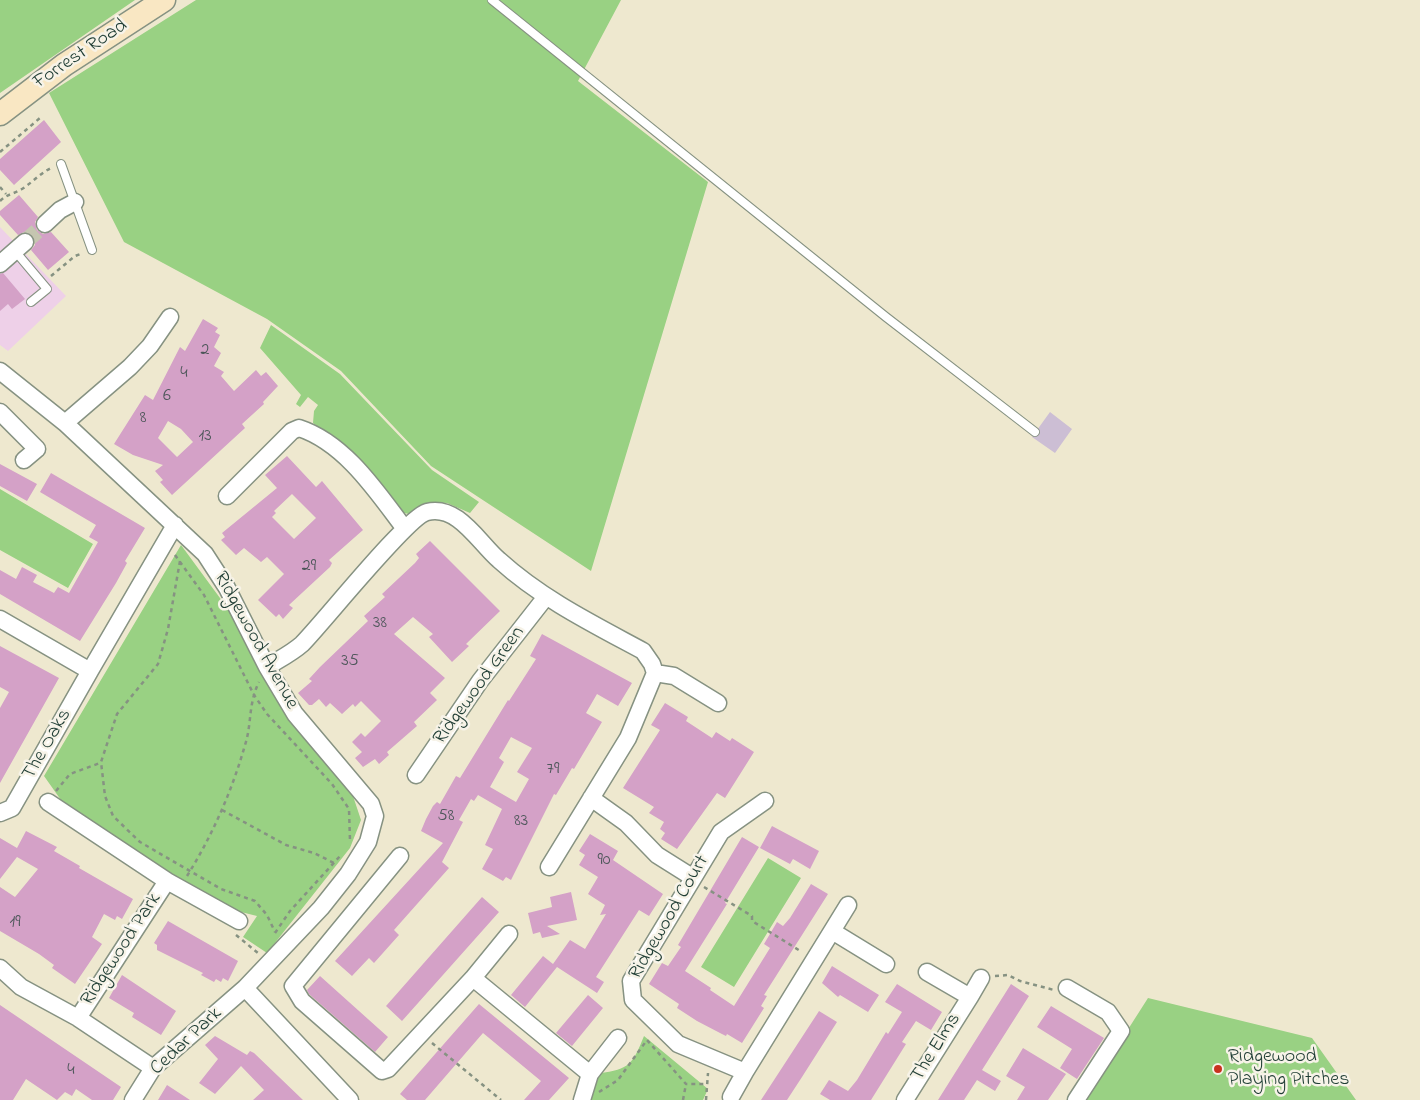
<!DOCTYPE html>
<style>
body{margin:0}
canvas{display:block;background:#eee8cf}
</style>
<canvas width="1420" height="1100"></canvas>
<script>
const ctx = document.querySelector('canvas').getContext('2d');
ctx.lineJoin = 'round';
function fill(path, color) { ctx.fillStyle = color; ctx.fill(path, 'evenodd'); }
function strokePath(path, color, width, dash) { ctx.strokeStyle = color; ctx.lineWidth = width; ctx.lineCap = dash ? 'butt' : 'round'; ctx.setLineDash(dash || []); ctx.stroke(path); }
function write(font, color, halo, rows, align = 'center') {
  ctx.font = font + ' "Indie Flower",sans-serif'; ctx.lineWidth = 5; ctx.setLineDash([]); ctx.textBaseline = 'middle'; ctx.strokeStyle = halo; ctx.fillStyle = color; for (const [text, x, y, turn = 0] of rows) {
    ctx.save(); ctx.translate(x, y); ctx.rotate((+turn || 0) * Math.PI / 180); ctx.textAlign = isNaN(turn) ? turn : align; if (halo) ctx.strokeText(text, 0, 0); ctx.fillText(text, 0, 0); ctx.restore();
  }
}
fill(new Path2D(`
 M0,227L66,296L8,351L0,345Z`), '#eed0e8');
fill(new Path2D(`
 M1050,412L1072,429L1055,453L1032,437Z`), '#ccbed4');
fill(new Path2D(`
 M0,0H135L0,93Z
 M196,0H621L578,81L708,182L591,571L431,466L341,371L267,319L124,242L49,93Z
 M271,325L340,374L432,470L479,502L470,513L447,503L429,502L409,514L399,512L355,455L313,423L314,411L318,405L308,397L300,407L296,404L301,395L260,348Z
 M0,489L93,544L68,588L0,550Z
 M181,545L231,613L260,669L297,730L353,796L361,820L350,848L267,953L243,937L257,916L225,908L68,810L44,776Z
 M768,858L801,878L734,987L701,967Z
 M1148,998L1312,1038L1356,1100H1083Z
 M644,1036L708,1089L703,1100H589L599,1073C630,1070 633,1063 644,1036Z`), '#99d183');
fill(new Path2D(`
 M44,120L61,142L14,185L0,170V159Z
 M19,195L38,217L35,222L37,230L43,234L51,232L69,252L48,270L31,250L35,245L33,236L24,232L18,235L0,215V211Z
 M3,273L25,299L12,309L8,304L0,311V274Z
 M203,319L218,328L215,332L220,335L214,347L221,353L214,366L224,372L221,376L234,391L256,370L261,376L266,372L278,386L263,402L264,404L242,424L245,428L172,495L160,482L163,480L155,471L163,465L133,455L114,444L145,395L153,400L180,347L185,351ZM168,421L181,429L193,442L177,457L158,438Z
 M287,456L316,487L322,481L363,530L329,560L332,563L330,567L289,605L293,608L283,619L279,614L276,617L258,600L284,574L267,557L261,562L244,548L236,555L221,540L225,537L222,533L277,488L265,475ZM292,494L316,518L294,539L272,517L276,513L274,511Z
 M0,464L37,484L27,501L0,486Z
 M51,473L145,528L125,561L127,563L116,583L80,641L0,594V570L16,579L22,567L37,575L33,582L54,593L58,587L69,593L98,542L89,537L96,525L40,492Z
 M430,541L500,611L466,644L469,646L452,662L429,637L433,634L413,617L394,634L445,678L430,693L437,700L414,722L417,726L387,752L389,755L379,764L375,759L363,767L355,758L362,752L352,742L361,733L365,737L381,721L361,701L355,707L353,704L342,714L330,703L326,707L319,699L312,705H309L298,693L312,681L309,679L320,667L368,621L364,616L385,597L382,594L415,563L419,558L416,554Z
 M542,634L632,683L618,706L597,694L586,713L602,722L574,769L572,768L556,795L554,794L511,880L506,877L503,881L482,869L493,849L485,845L502,809L478,795L474,801L471,799L459,820L463,822L442,862L449,868L394,930L399,935L374,963L369,958L352,976L335,961L443,843L421,831L426,819L433,806L437,802L440,804L456,776L460,778L508,700L509,701L536,659L530,656ZM511,737L532,748L517,772L529,779L516,802L490,787L504,762L499,758Z
 M0,646L59,678L0,783V708L9,692L0,687Z
 M665,703L688,717L686,721L712,738L716,732L730,741L732,738L754,752L725,798L717,793L677,849L661,839L665,833L660,829L664,822L649,813L654,807L623,788L660,730L651,725Z
 M772,826L819,851L810,869L793,859L790,864L760,848Z
 M26,831L57,847L54,851L80,866L79,868L133,899L122,919L117,916L115,920L104,914L92,937L102,944L75,984L52,968L54,965L39,954L0,931V887L15,897L38,869L17,857L0,879V838L17,848Z
 M590,834L618,851L613,860L663,894L649,916L639,910L596,977L604,982L597,993L557,967L525,1007L511,995L543,956L553,964L570,940L585,949L606,914L600,915L605,905L588,894L598,877L579,865L585,855L579,851Z
 M742,837L759,847L725,903L727,904L685,971L711,988L710,990L734,1006L770,948L764,944L777,922L783,926L790,918L811,884L828,894L764,995L767,996L761,1006L764,1008L742,1043L727,1034L726,1036L720,1033L697,1021L677,1008L679,1004L649,984L662,963L668,966L681,947L678,945Z
 M571,892L577,920L547,926L560,934L542,938L540,932L533,934L528,913L552,907L550,897Z
 M482,897L499,912L402,1021L386,1006Z
 M168,921L238,961L228,981L223,978L221,982L216,979L214,982L201,975L203,973L157,950V945L154,943Z
 M832,966L879,995L868,1012L840,995L838,997L822,983Z
 M122,975L176,1011L161,1035L132,1017L134,1013L109,998Z
 M320,976L388,1037L375,1052L309,994L307,990Z
 M897,984L942,1012L931,1030L916,1021L902,1042L906,1044L871,1100H830L820,1094L829,1080L848,1091L857,1080L886,1032L888,1034L902,1012L885,1002Z
 M1011,984L1029,996L982,1070L1001,1081L995,1091L977,1080L964,1100H938Z
 M588,995L603,1008L572,1046L556,1033Z
 M479,1004L569,1078L549,1100H524L541,1081L483,1033L425,1100H407L400,1094Z
 M0,1005L121,1087L113,1100H92L76,1089L72,1096L65,1092L57,1100L26,1079L13,1100H0Z
 M1051,1006L1104,1038L1077,1079L1060,1068L1072,1049L1037,1027Z
 M819,1011L837,1022L802,1077L787,1100H761Z
 M215,1036L247,1055L250,1051L254,1053L303,1100H253L264,1090L241,1066L215,1094L199,1083L218,1059L205,1045Z
 M1023,1048L1066,1074L1048,1100H1017L1025,1087L1006,1076Z
 M167,1085L190,1100H158Z`), '#d4a1c7');
strokePath(new Path2D(`
 M25,242L45,224`), '#c5c6b0', 16, [16, 8]);
const lane = new Path2D(`
 M492,0L886,317L1035,432
 M61,164L92,250
 M15,251L47,289L31,302`);
const street = new Path2D(`
 M45,224L60,210L75,202
 M0,264L25,242
 M0,371L65,423L205,554L227,588L267,667L295,714L371,804L375,816L368,842L348,874L321,908L245,988L153,1068L133,1100
 M0,412L37,449L24,460
 M65,423L130,367L150,346L170,317
 M227,496L292,431L299,428C345,443 377,492 405,529
 M0,619L90,671L175,525
 M267,667C278,660 292,653 302,644C323,623 407,517 427,512C458,504 479,543 499,560C542,599 593,624 643,651L652,664L655,673L628,738L549,867
 M655,673L674,676L718,703
 M416,775L480,681L545,598
 M591,798L626,823L657,855L692,877
 M765,801L721,832L631,981L633,1000L678,1044L745,1072L848,905
 M48,802L167,881
 M0,813L12,808L90,671
 M400,856L293,986L302,1001L382,1071L388,1069L473,978L590,1074L582,1100
 M832,931L886,964
 M0,968L21,987L78,1018L153,1068
 M473,978L509,934
 M245,988L350,1100
 M1067,988L1108,1012L1121,1031L1076,1100
 M970,997L981,978
 M78,1018L167,881L239,921
 M590,1074L618,1038
 M731,1097L745,1072
 M905,1100L970,997L927,972`);
const secondary = new Path2D(`
 M0,114L64,65L164,0`);
strokePath(lane, '#869282', 10);
strokePath(street, '#869282', 19);
strokePath(secondary, '#869282', 25);
strokePath(new Path2D(`
 M0,152L40,118
 M0,187L6,194
 M0,201C7,194 14,194 22,189C33,182 40,173 53,167
 M51,276L75,256L83,253
 M175,555L204,595L254,695L267,714L332,784L349,809L350,841
 M180,561L168,629L158,664L117,714L101,762L105,796L113,816L140,842L221,889L255,901L267,915L275,932
 M56,791L70,774L100,763
 M222,810L286,845L314,853L334,863
 M187,876C212,836 232,791 245,745C252,724 248,704 259,682
 M704,887L752,916V921L802,952
 M275,933L290,911L341,855
 M236,935L258,953
 M995,976L1008,975L1020,981L1054,990
 M432,1043L501,1100
 M599,1092L618,1080L647,1040L686,1084H707
 M683,1100L686,1084
 M706,1100L708,1073`), '#869282', 2.5, [4, 4]);
strokePath(lane, '#fff', 8);
strokePath(street, '#fff', 16);
strokePath(secondary, '#f9e7c3', 22);
for (const [x, y, r, color] of [
 [1218,1069,5,"#c8321e"]
]) { const dot = new Path2D(); dot.arc(x, y, r, 0, 2 * Math.PI); ctx.fillStyle = color; ctx.fill(dot); strokePath(dot, '#f7f3e8', 2); }
write('18px', '#4c5659', null, [
 ["2",205,351],
 ["4",184,374],
 ["6",167,397],
 ["8",143,419],
 ["13",205,437],
 ["29",309,567],
 ["38",380,624],
 ["35",350,662],
 ["79",553,770],
 ["58",446,817],
 ["83",521,822],
 ["90",604,861],
 ["19",15,923],
 ["4",71,1071]
]);
write('20px', '#1f3d34', '#f7f3e8', [
 ["Forrest Road",81,55,-34],
 ["Ridgewood Avenue",255,641,61],
 ["Ridgewood Green",480,686,-54],
 ["The Oaks",48,745,-60],
 ["Ridgewood Court",670,918,-60],
 ["Ridgewood Park",122,950,-57],
 ["Cedar Park",187,1042,-43],
 ["The Elms",937,1048,-58]
]);
write('20px', '#1f3d34', '#f7f3e8', [
 ["Ridgewood",1228,1058],
 ["Playing Pitches",1228,1081]
], 'left');
</script>
